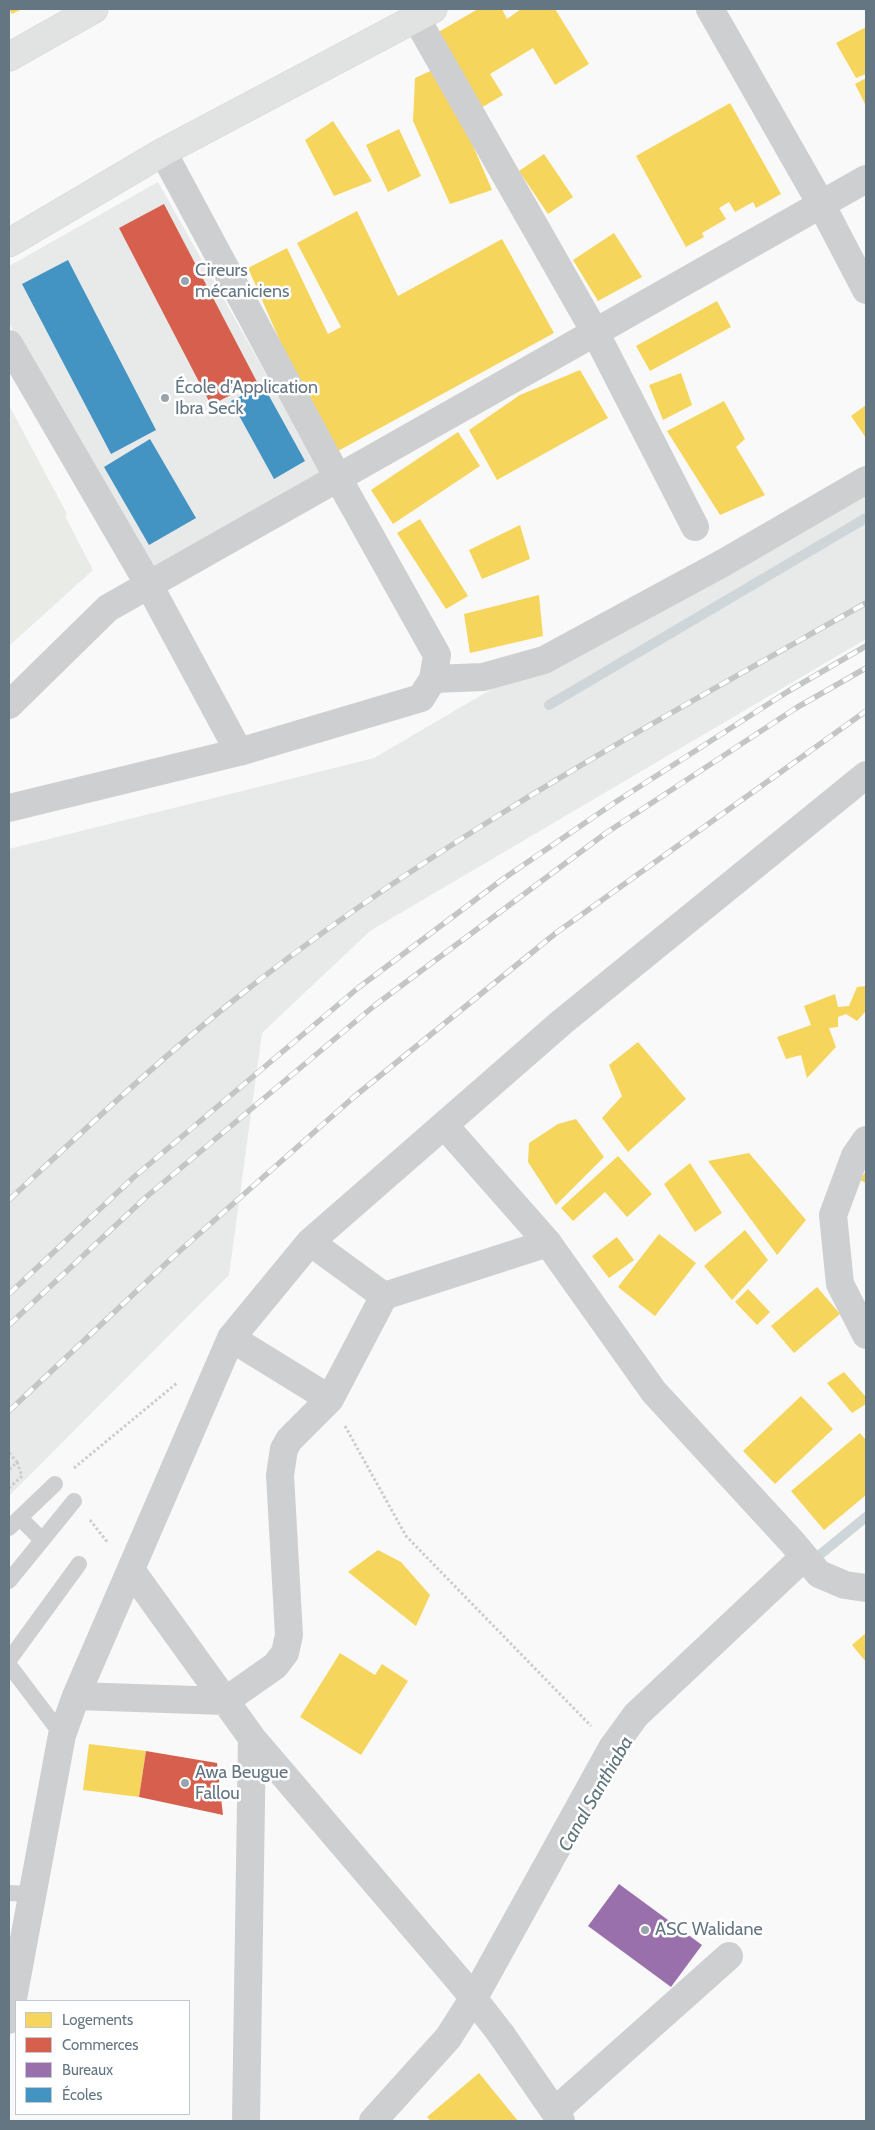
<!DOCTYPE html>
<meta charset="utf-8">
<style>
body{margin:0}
#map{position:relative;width:875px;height:2130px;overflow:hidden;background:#f9f9f9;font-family:Cabin,sans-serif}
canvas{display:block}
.frame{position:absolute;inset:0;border:10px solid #657683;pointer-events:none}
.legend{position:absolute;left:15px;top:2000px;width:175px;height:115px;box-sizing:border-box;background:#fff;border:1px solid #c1c8cd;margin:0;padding:6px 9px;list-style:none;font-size:15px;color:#657683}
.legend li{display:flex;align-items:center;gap:10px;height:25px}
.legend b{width:25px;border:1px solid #c1c8cd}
</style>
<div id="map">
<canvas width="875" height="2130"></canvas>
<div class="frame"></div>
<ul class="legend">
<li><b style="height:14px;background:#f6d55c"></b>Logements</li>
<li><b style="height:14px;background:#d6604d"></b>Commerces</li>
<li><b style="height:14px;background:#9970ab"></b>Bureaux</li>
<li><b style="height:14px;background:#4393c3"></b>Écoles</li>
</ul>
</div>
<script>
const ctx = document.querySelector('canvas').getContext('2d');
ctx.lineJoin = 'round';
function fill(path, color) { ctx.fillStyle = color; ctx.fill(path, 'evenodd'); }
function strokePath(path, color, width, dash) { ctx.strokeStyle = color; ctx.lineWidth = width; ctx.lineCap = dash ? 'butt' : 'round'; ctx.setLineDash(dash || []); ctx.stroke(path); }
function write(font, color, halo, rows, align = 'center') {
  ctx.font = font + ' Cabin,sans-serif'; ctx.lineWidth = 5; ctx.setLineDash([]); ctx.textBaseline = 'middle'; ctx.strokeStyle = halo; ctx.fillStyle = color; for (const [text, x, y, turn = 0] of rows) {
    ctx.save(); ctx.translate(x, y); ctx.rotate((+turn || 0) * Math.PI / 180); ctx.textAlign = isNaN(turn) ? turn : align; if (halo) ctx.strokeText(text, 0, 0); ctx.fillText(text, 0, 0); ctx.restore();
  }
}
fill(new Path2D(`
 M158,182L321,472L147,570L9,323V266Z
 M866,470V639L370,931L262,1033L229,1275L9,1496V849L374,758Z`), '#e8e9e9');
fill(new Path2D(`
 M9,405L67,514L65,516L93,570L9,646Z`), '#e8ebe6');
fill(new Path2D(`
 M9,9H22L12,14Z
 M478,9H502L507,19L521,9H555L589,64L555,85L533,48L490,74L503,95L479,109L435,34Z
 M866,27V74L856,78L836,43Z
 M439,67L492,190L450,204L413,121L415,78Z
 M866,78V106L855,84Z
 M730,103L781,194L756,208L753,202L735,212L729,202L719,208L726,219L702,233L704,237L686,247L636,156Z
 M333,121L372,181L334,196L305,140Z
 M399,129L421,176L388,192L366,145Z
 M544,154L573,197L548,214L519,171Z
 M357,211L398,296L502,239L554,333L338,451L287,357L248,268L287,248L328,334L341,327L297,243Z
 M614,233L642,277L598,301L573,260Z
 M717,301L731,327L650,371L636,346Z
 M580,370L608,418L497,480L469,430L520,395Z
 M681,373L692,405L663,420L649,385Z
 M724,401L745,439L736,447L765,495L720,515L667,431Z
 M866,405V438L851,416Z
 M458,432L480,466L393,524L371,490Z
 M420,519L468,596L446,609L397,533Z
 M520,525L530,559L482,579L469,550Z
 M539,595L543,636L470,653L464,614Z
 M866,986V1011L857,1021L846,1014L838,1017V1027L829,1028L836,1047L807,1078L801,1055L786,1059L777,1037L811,1025L804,1006L835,994L838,1007L849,1006L857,987Z
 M638,1042L686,1099L628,1152L602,1118L622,1096L609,1065Z
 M576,1119L604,1157L556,1205L528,1162L529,1143L558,1124Z
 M749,1153L806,1220L777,1255L708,1161Z
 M618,1156L652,1194L627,1217L605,1192L573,1221L561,1208Z
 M690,1163L722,1213L695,1232L664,1184Z
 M866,1171V1183L860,1180Z
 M745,1230L768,1260L732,1300L704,1266Z
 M659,1234L696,1263L655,1316L618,1287Z
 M617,1237L634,1260L609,1278L592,1256Z
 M817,1287L840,1314L794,1353L771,1326Z
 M748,1289L770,1312L757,1325L735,1302Z
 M844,1372L866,1397V1404L852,1413L827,1383Z
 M801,1396L833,1429L775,1484L743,1451Z
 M860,1433L866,1440V1495L824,1530L791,1491Z
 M378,1550L401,1562L430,1595L416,1626L348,1572Z
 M866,1633V1662L852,1645Z
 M340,1653L375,1675L382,1664L408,1681L361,1755L300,1717Z
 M89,1744L146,1751L139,1797L83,1790Z
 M479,2073L518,2121H431L427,2117Z`), '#f6d55c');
fill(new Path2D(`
 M164,204L257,382L211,405L119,228Z
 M146,1751L217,1763L223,1815L139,1797Z`), '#d6604d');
fill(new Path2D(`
 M619,1884L702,1945L671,1987L588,1926Z`), '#9970ab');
fill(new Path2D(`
 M68,260L156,430L111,454L22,284Z
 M263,385L305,461L274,479L231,401Z
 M150,439L196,518L149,545L104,467Z`), '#4393c3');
strokePath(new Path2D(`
 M549,705L866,518
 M811,1562L866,1517`), '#ced6d9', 10);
const highway = new Path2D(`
 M9,57L94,9
 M9,243L163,152L433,9`);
strokePath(highway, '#d5d6d6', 29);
strokePath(new Path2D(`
 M345,1426L406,1536L591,1726
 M9,1453L17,1462L9,1470
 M74,1468L177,1383
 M9,1488L22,1476L17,1462
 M90,1520L108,1543`), '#cbcccd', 3, [2.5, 2.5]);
strokePath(new Path2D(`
 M20,1518L42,1540
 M9,1528L55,1484
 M9,1581L74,1501
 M9,1660L79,1564
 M9,1665L62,1735
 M9,1893L33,1894`), '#cecfd0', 16);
strokePath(new Path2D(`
 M710,9L821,204L866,290
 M416,18L595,332L695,527
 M9,344L149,585L239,752
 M433,679L483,677L544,660L723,563L866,480
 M9,705L108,608L866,179
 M9,808L239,752L421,698L433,679L437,655L338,478L163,152
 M445,1126L548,1243L654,1392L792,1542L819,1574L845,1585L866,1588
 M866,1140L855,1156L833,1215L840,1284L866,1335
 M310,1242L384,1296L548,1243
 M231,1338L330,1399L384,1296
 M131,1570L252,1738L463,1985
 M76,1696L225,1701L275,1666L285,1653L289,1635L280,1475L284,1449L289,1440L330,1399
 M9,2020L62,1735L76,1696L231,1338L310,1242L562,1022L866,775
 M501,2034L561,2121
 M555,2111L729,1956
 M246,2121L252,1738
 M373,2121L448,2038L476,1994L612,1748L636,1715L804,1557`), '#cecfd0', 28);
strokePath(highway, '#e1e2e2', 28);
const rail = new Path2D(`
 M9,1200C81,1133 152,1066 229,1004C425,846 648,726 866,603
 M9,1294L134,1177L358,988L503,879L614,803L787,692L866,646
 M9,1325L145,1198L374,1006L606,833L796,708L866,668
 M9,1411L174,1256L355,1096L556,933L866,711`);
strokePath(rail, '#c3c5c6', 5.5);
strokePath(rail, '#fff', 4, [11]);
strokePath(new Path2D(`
 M463,1985L501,2034`), '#cecfd0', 28);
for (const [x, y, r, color] of [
 [185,281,5,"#99a4ac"],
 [165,398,5,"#99a4ac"],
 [185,1783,5,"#99a4ac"],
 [645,1930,5,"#99a4ac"]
]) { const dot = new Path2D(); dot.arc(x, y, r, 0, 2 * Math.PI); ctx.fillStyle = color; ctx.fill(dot); strokePath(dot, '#fff', 2); }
write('18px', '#657683', '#fff', [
 ["Cireurs",195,271],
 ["mécaniciens",195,292],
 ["École d'Application",175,388],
 ["Ibra Seck",175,409],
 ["Awa Beugue",195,1773],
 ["Fallou",195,1794],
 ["ASC Walidane",655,1930]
], 'left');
write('italic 19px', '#60757c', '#fff', [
 ["Canal Santhiaba",596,1794,-60]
]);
</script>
